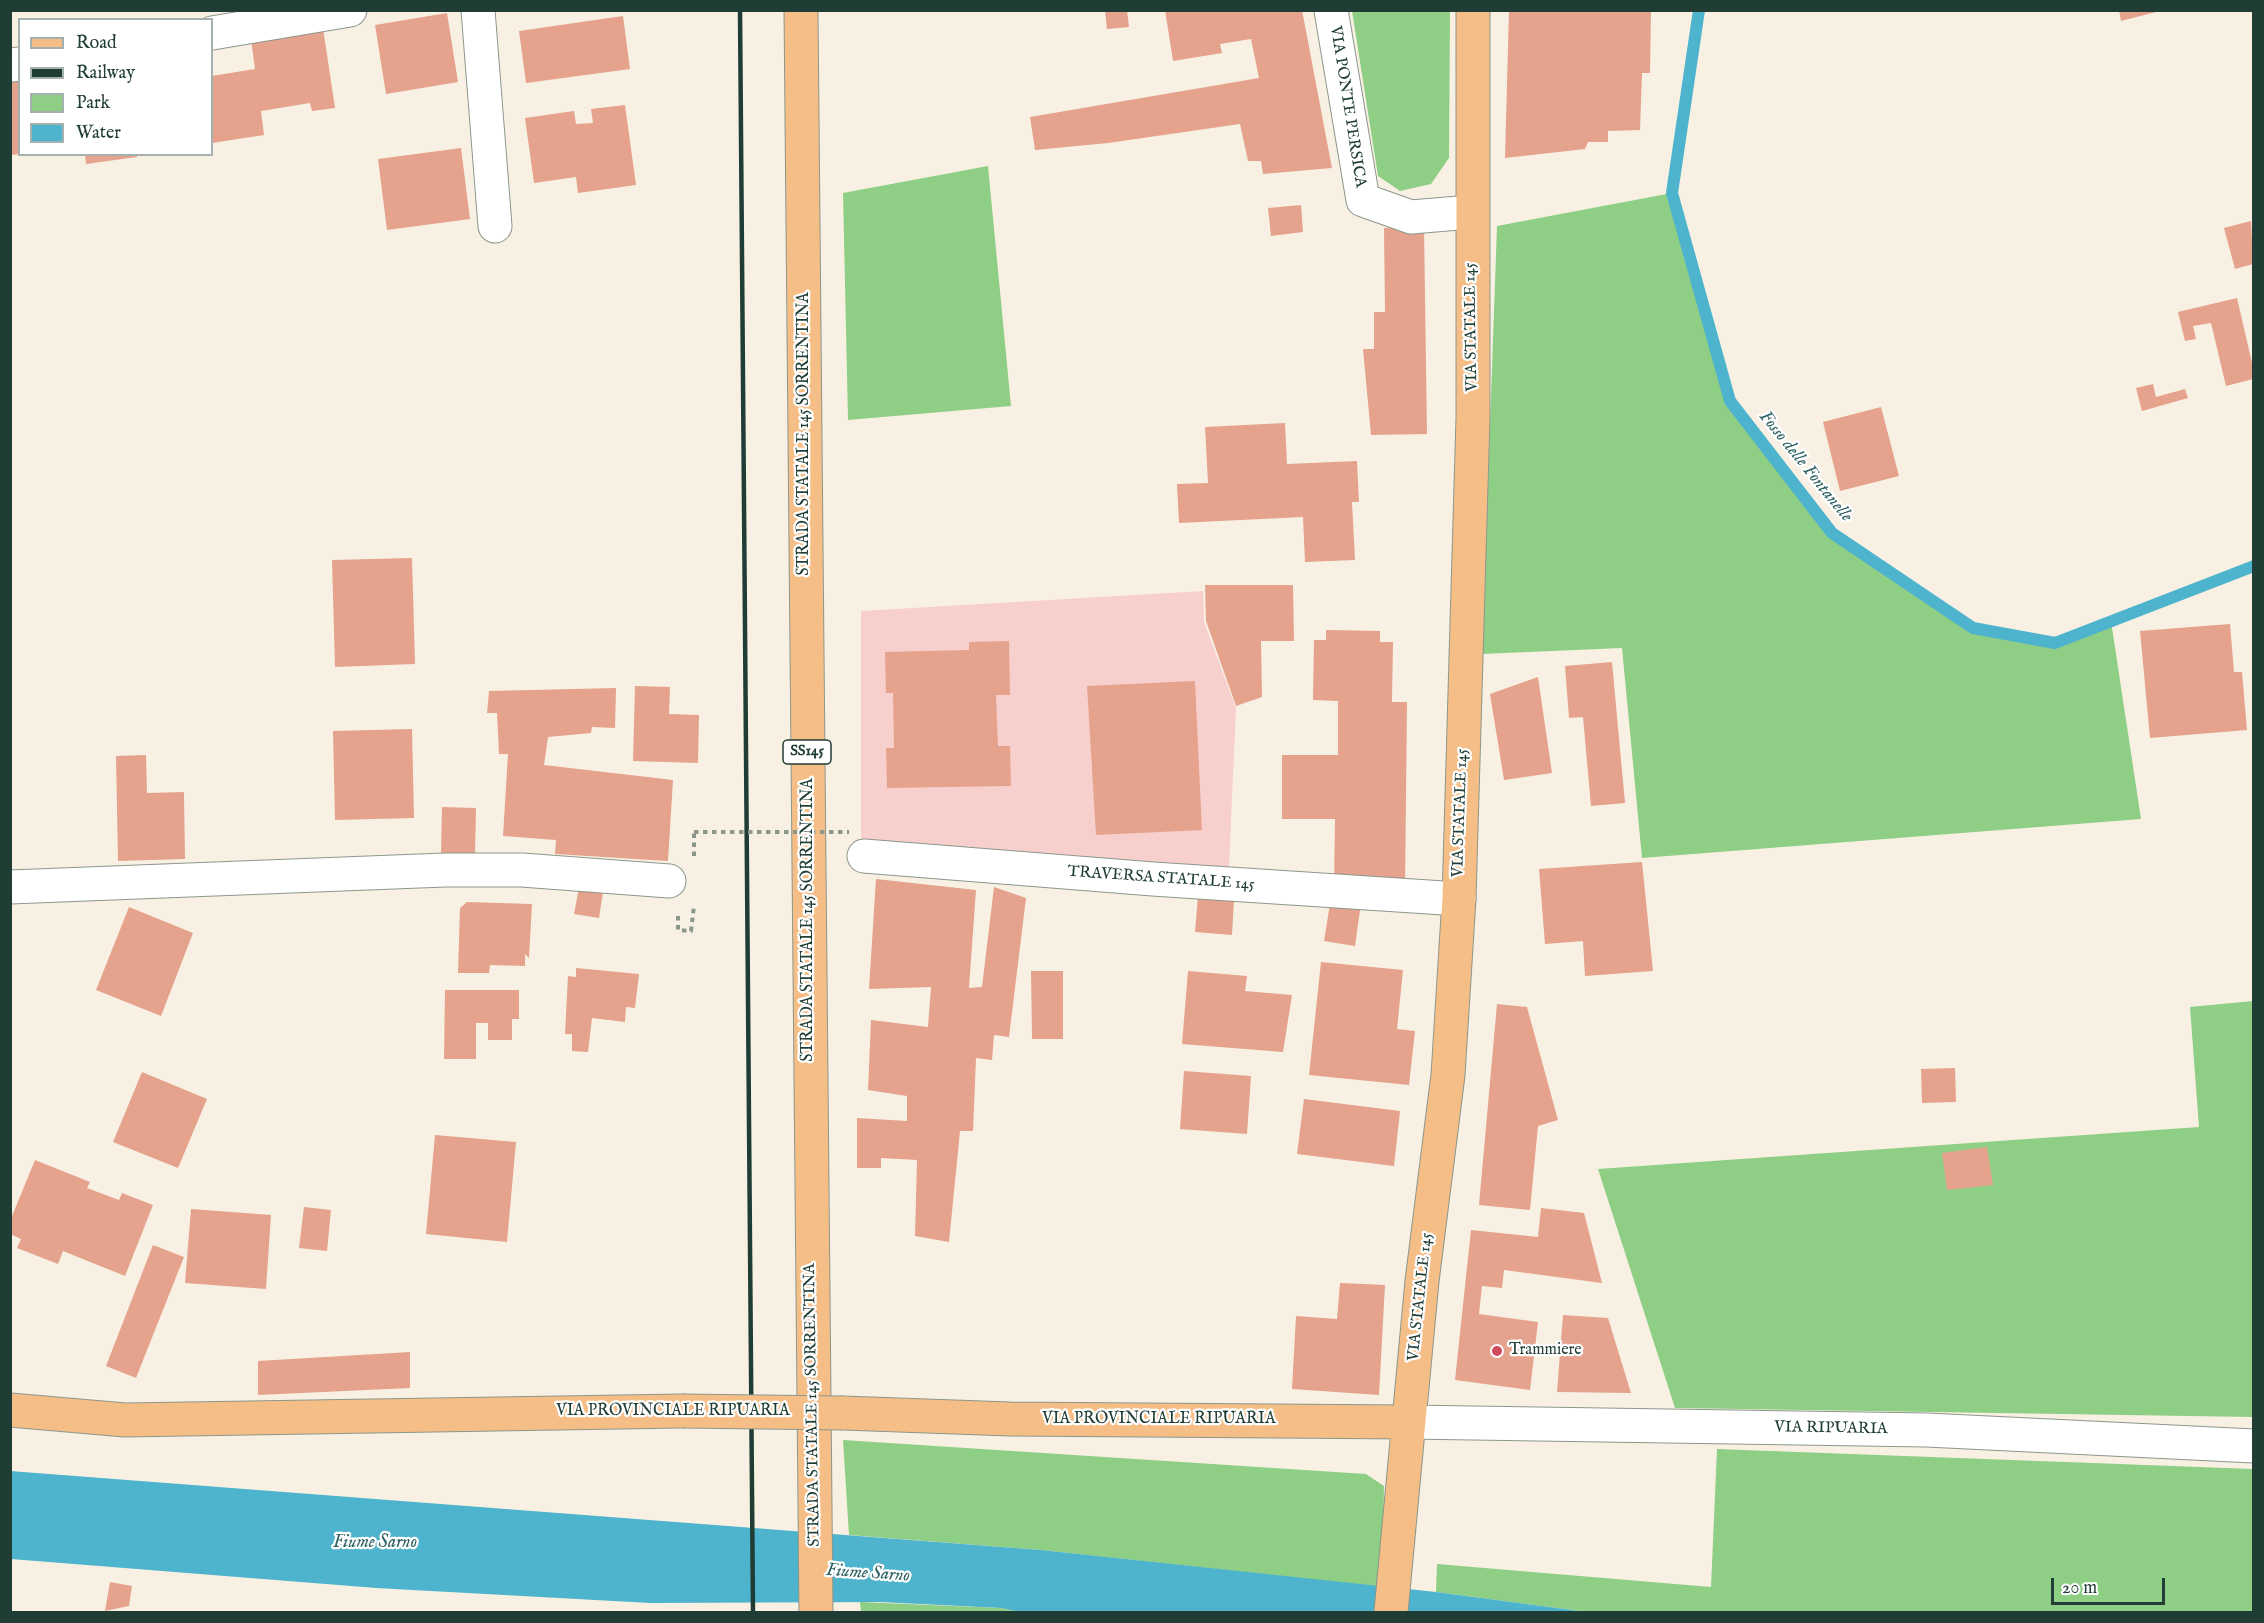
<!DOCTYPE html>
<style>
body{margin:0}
#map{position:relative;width:2264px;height:1623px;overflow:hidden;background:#f8f1e3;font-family:"IM FELL English",serif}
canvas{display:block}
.frame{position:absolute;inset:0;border:12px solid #1f3d34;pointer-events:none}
.legend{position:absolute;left:18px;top:18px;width:195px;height:138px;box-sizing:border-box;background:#fff;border:2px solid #a5b1ae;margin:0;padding:8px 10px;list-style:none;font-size:18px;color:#1f3d34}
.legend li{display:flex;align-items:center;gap:12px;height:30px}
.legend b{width:30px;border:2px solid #a5b1ae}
.scale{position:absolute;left:2051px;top:1578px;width:114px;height:27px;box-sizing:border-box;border:3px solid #1f3d34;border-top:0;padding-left:8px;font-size:18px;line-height:21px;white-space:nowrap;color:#1f3d34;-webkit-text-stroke:4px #fff;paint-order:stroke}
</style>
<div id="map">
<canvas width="2264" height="1623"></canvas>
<div class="frame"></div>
<ul class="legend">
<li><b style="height:8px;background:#f6be87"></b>Road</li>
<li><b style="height:8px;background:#1f3d34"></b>Railway</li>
<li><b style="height:16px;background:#8fce85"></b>Park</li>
<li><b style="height:16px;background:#4eb4cd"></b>Water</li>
</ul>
<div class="scale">20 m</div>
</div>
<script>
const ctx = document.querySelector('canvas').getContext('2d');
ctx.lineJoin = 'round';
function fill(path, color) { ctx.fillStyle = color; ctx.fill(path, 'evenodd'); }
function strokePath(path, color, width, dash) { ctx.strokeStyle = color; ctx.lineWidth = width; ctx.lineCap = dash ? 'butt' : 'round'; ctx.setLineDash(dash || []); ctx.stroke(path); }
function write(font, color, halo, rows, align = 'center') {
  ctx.font = font + ' "IM FELL English",serif'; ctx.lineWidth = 4.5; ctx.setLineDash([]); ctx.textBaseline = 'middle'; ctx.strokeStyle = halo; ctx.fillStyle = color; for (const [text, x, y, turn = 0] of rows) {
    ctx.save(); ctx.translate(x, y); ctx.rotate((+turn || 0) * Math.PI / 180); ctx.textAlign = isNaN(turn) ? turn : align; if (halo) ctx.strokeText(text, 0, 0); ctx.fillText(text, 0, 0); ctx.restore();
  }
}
fill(new Path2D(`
 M1203,591L1204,622L1236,708L1229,867L861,842V611Z`), '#f7d0ce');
fill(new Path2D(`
 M1352,11H1450L1449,158L1431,184L1400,191L1378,176Z
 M988,166L1011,406L848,420L843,193Z
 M1672,193L1730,401L1832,533L1973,628L2055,643L2111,621L2141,819L1642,858L1622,648L1482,654L1497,226Z
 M2253,1001V1417L1675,1408L1598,1169L2199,1127L2190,1007Z
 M843,1440L1366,1474L1384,1486L1382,1587L1041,1550L849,1535Z
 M1717,1449L2253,1469V1612H1587L1436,1592L1437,1564L1711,1587Z
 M860,1602L1001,1608L1020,1612H861Z`), '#8fce85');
fill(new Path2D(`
 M10,1471L1041,1550L1436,1592L1587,1612H1020L1001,1608L879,1602L650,1603L376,1588L11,1559Z`), '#4eb4cd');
strokePath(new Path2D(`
 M1699,10L1672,193L1730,401L1832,533L1973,628L2055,643L2254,566`), '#4eb4cd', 12);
fill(new Path2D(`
 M1105,10H1127L1129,27L1107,29Z
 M1165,10H1302L1332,168L1263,174L1261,161H1248L1240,124L1108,143L1035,150L1030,117L1259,78L1251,39L1220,44L1222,53L1173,61Z
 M1509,10H1651L1650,73H1642L1640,130L1608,131V142H1588L1585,149L1505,158Z
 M2119,10H2160V11L2121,21Z
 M447,13L458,82L386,94L375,25Z
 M623,16L630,69L526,83L519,31Z
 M323,28L335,108L312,111L310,103L261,111L264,135L212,143V76L255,69L251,39Z
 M20,76V154L10,155V78Z
 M625,105L636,185L578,193L576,177L534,183L525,118L574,111L576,124L593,123L591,109Z
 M461,148L470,219L387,230L378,159Z
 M85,154H137V157L86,164Z
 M1301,205L1303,232L1271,236L1268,208Z
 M2251,221L2253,264L2235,269L2224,228Z
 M1384,228H1424L1427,434L1371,435L1363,349H1374V312H1385Z
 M2237,298L2253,367V379L2226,386L2211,323L2193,326L2196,339L2185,341L2178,312Z
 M2153,384L2156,397L2185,389L2188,398L2142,411L2136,388Z
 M1881,407L1899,476L1840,491L1823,422Z
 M1285,423L1287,464L1357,461L1359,502H1352L1355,560L1305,562L1303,517L1179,523L1177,484L1208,483L1205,427Z
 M412,558L415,664L335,667L332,560Z
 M1205,585H1293L1294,641H1261L1262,697L1236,706L1206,621Z
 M2230,624L2234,672H2242L2247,730L2150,738L2140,631Z
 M1326,630L1380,631V642H1393L1392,702H1407L1405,888L1334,887L1335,819H1282V755H1338V701L1313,700L1314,640H1326Z
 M1009,641L1010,695H996L998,746H1010L1011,786L887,788L886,748H894L893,693H886L885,652L969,650V642Z
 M1612,662L1625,803L1591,806L1583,717L1569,718L1565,666Z
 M1538,677L1552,773L1504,780L1490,694Z
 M1195,681L1202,830L1096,835L1087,686Z
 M635,686L670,687L669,714L699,715L698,763L633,761Z
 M616,688L615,728L592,727L591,733L548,737L544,765L673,780L668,861L555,854L556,840L503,836L508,754H499L497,713H487L489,691Z
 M412,729L414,818L335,820L333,731Z
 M146,755L147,793L184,792L185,859L118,861L116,756Z
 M442,807L476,808L475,854L441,853Z
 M1642,862L1653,971L1585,976L1583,941L1545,944L1539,869Z
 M876,879L976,890L969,988L982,987L994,887L1026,898L1009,1037L994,1035L992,1060L976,1058L973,1131H960L949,1242L915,1236L917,1160L881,1158V1168H857V1118L907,1121V1096L868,1090L871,1020L928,1027L931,987L869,989Z
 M579,888L603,892L599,918L574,914Z
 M1198,896L1234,899L1232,935L1195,932Z
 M467,902L532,904L529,958L525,954V966L490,965L489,973H458L460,908Z
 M1330,904L1360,910L1355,946L1324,941Z
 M129,907L193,933L161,1016L96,990Z
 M1321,962L1403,970L1397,1029L1415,1031L1409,1085L1309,1075Z
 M576,968L639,974L635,1008L626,1007L625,1022L592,1018L588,1052L572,1051V1034H565L568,976L576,977Z
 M1031,971H1063V1039H1032Z
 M1188,971L1247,976L1245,991L1292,995L1283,1052L1182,1044Z
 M445,990H519V1019H512V1040H488V1023H476V1059H444Z
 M1497,1004L1527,1007L1558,1120L1538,1126L1530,1210L1479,1205Z
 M1955,1068L1956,1102L1922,1103L1921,1069Z
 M1184,1071L1251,1076L1247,1134L1180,1129Z
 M142,1072L207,1099L178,1168L113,1142Z
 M1304,1099L1400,1111L1394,1166L1297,1154Z
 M435,1135L516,1142L507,1242L426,1234Z
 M1987,1147L1993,1185L1947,1190L1942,1153Z
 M35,1160L90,1182L87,1188L119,1200L122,1193L153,1205L125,1276L63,1251L58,1264L17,1248L21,1239L10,1234V1221Z
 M304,1207L331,1210L327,1251L299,1248Z
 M1541,1208L1584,1213L1602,1283L1504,1270L1502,1288L1482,1286L1479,1314L1538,1322L1530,1390L1455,1380L1471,1230L1538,1237Z
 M191,1209L271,1215L266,1289L185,1283Z
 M153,1245L184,1257L136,1378L106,1366Z
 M1340,1283L1385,1285L1379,1395L1292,1389L1296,1316L1337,1319Z
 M1563,1315L1608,1318L1631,1393L1557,1392Z
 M410,1352V1388L258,1395V1361Z
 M110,1582L132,1586L129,1606L105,1611Z`), '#e5a28c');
const minor = new Path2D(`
 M478,10L495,226
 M1331,10L1363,200L1411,217L1471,212
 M212,33L350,10
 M10,65L20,64
 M864,856L1153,879L1459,899
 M10,887L445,870H522L669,881
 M1408,1422L1927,1430L2254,1446`);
const major = new Path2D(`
 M10,1410L125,1420L682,1411
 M843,1413L1010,1419L1408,1422
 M1391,1612L1422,1281L1448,1075L1459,899L1473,417V10`);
const highway = new Path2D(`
 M801,10L816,1612`);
strokePath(minor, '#8c978c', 35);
strokePath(major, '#8c978c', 35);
strokePath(highway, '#8c978c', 35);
strokePath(new Path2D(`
 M694,856V832
 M678,916V930L691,931L694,906`), '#8c978c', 4, [4.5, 4.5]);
strokePath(minor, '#fff', 33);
strokePath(major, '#f6be87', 33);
strokePath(highway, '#f6be87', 33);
strokePath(new Path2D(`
 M740,10L753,1612`), '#1f3d34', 4.5);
const majorBridge = new Path2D(`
 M682,1411L843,1413`);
strokePath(majorBridge, '#8c978c', 35, []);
strokePath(new Path2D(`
 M694,832H849`), '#8c978c', 4, [4.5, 4.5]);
strokePath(majorBridge, '#f6be87', 33);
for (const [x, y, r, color] of [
 [1497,1351,6,"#d1495b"]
]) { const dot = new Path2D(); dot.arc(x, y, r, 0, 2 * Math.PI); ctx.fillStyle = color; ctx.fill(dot); strokePath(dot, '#fff', 2); }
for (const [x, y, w] of [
 [807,752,48]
]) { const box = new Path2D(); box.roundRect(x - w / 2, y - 12, w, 24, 4.5); ctx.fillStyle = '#fff'; ctx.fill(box); strokePath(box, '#1f3d34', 1.5); }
write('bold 15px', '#1f3d34', null, [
 ["SS145",807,752]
]);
write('16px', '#1f3d34', '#fff', [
 ["VIA PONTE PERSICA",1347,107,81],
 ["VIA STATALE 145",1472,327,-91],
 ["STRADA STATALE 145 SORRENTINA",805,434,-90],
 ["VIA STATALE 145",1461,813,-88],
 ["TRAVERSA STATALE 145",1161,879,4],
 ["STRADA STATALE 145 SORRENTINA",809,920,-90],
 ["VIA STATALE 145",1421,1297,-84],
 ["STRADA STATALE 145 SORRENTINA",813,1405,-91],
 ["VIA PROVINCIALE RIPUARIA",673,1412],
 ["VIA PROVINCIALE RIPUARIA",1159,1420],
 ["VIA RIPUARIA",1831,1429,1]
]);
write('16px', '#1f3d34', '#fff', [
 ["Trammiere",1509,1351]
], 'left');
write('italic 18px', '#2d6162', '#fff', [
 ["Fosso delle Fontanelle",1805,467,51],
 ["Fiume Sarno",375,1543],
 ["Fiume Sarno",868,1574,4]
]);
</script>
